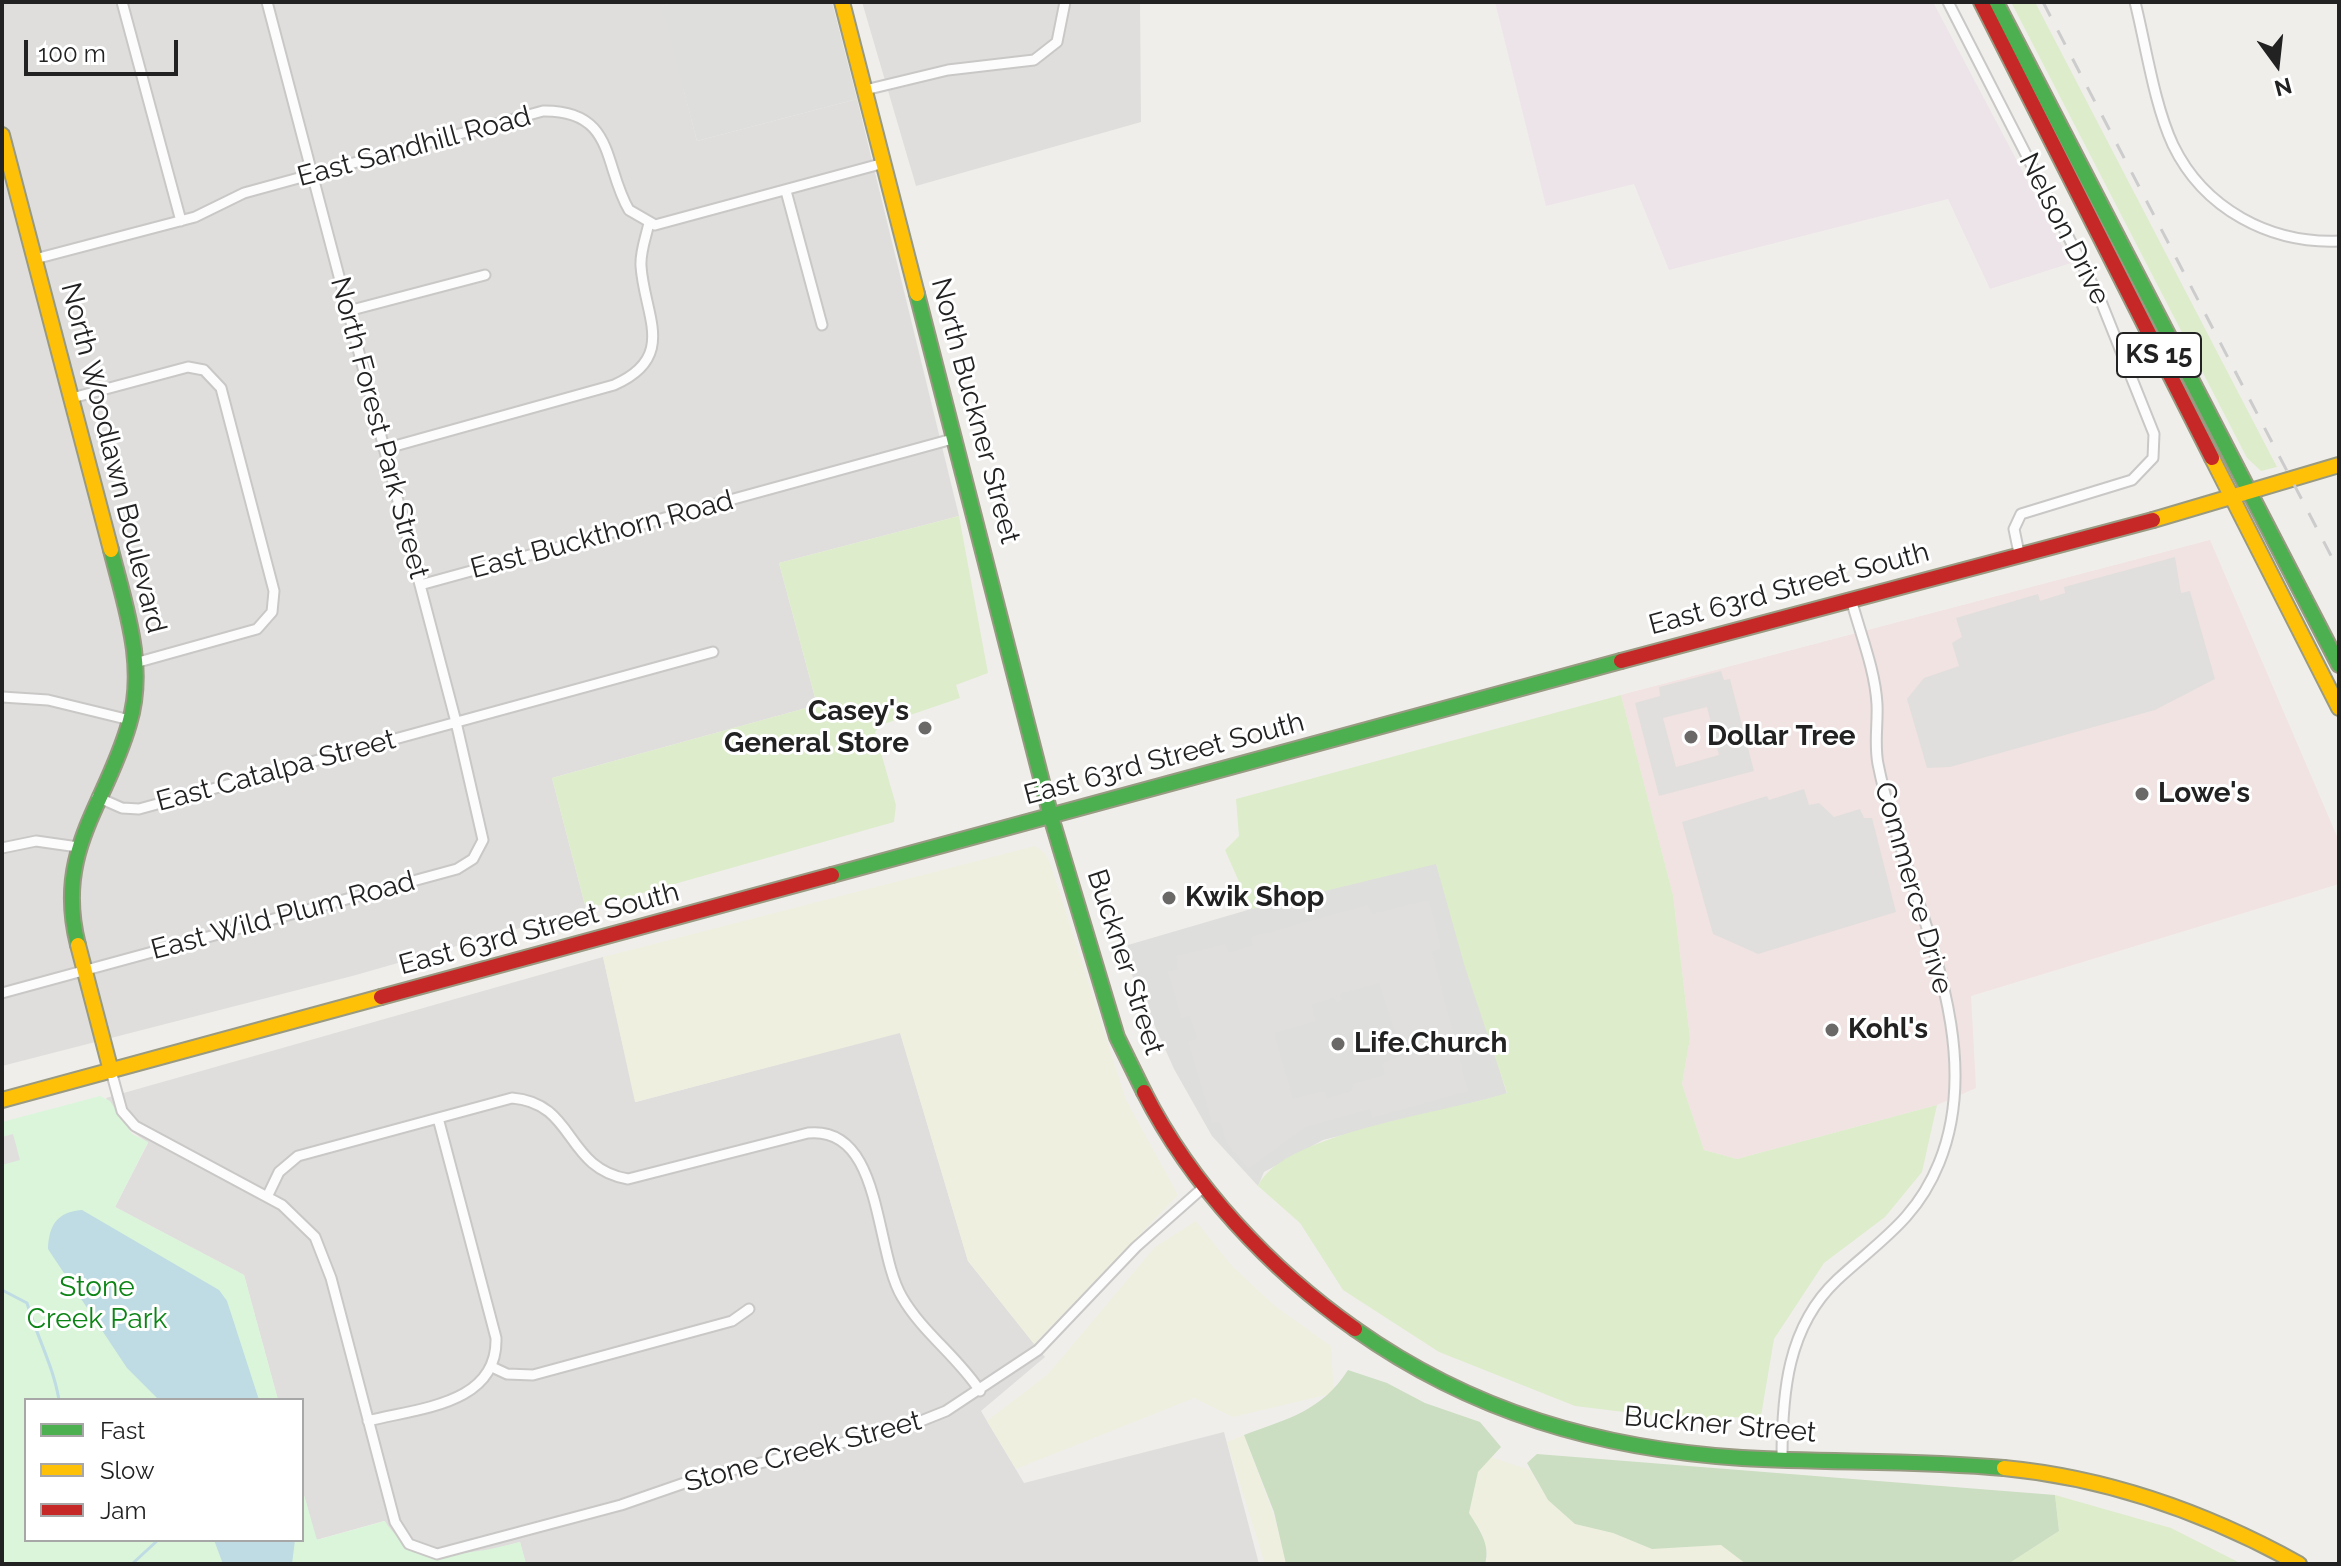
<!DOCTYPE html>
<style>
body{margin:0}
#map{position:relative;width:2341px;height:1566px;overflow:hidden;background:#f0eeeb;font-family:Raleway,sans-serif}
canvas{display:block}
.frame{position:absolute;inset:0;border:4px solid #222;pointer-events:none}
.legend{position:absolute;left:24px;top:1398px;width:280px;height:144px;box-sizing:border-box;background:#fff;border:2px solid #a7a7a7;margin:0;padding:10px 14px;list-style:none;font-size:24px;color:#222}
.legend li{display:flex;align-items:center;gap:16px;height:40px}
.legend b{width:40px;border:2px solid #a7a7a7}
.north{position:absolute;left:2237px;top:24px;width:80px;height:80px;-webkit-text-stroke:6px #fff;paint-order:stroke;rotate:165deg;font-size:22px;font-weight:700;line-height:32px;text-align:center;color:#222}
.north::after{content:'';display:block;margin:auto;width:28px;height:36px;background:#222;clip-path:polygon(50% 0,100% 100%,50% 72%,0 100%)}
.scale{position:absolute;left:24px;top:40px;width:154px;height:36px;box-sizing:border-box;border:4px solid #222;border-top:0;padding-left:10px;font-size:24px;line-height:28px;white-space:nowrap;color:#222;-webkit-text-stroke:6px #fff;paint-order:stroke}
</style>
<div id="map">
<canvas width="2341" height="1566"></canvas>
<div class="frame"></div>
<ul class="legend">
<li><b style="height:10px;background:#4caf50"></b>Fast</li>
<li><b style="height:10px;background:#ffc107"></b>Slow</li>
<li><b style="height:10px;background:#c62828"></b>Jam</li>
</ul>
<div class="north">N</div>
<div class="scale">100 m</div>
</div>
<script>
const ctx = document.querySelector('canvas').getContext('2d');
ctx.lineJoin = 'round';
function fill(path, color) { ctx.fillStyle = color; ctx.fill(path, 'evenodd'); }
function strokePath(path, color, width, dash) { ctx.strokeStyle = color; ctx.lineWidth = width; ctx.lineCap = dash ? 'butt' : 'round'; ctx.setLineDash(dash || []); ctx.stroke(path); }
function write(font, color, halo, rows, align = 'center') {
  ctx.font = font + ' Raleway,sans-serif'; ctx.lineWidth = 6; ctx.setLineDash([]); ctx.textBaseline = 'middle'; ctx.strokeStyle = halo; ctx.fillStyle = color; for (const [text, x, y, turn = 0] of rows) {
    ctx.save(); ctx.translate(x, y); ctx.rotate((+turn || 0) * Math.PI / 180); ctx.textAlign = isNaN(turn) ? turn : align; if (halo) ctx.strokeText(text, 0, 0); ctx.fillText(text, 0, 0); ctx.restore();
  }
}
fill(new Path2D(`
 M2,2H676L662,6L697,141L857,99L959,516L779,563L817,705L552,778L586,909L356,975L2,1066Z
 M862,2H1140L1141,122L916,186Z
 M603,957L636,1102L900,1032L968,1261L1045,1357L981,1411L1024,1483L1224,1432L1259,1564H526L520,1542L452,1560L430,1561L418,1559L396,1542L384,1521L316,1540L302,1488V1400H278L244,1275L115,1207L148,1143L122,1124L106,1098Z`), '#dfdedc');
fill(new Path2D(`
 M2210,540L2339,841V884L1971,996L1976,1088L1937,1105L1737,1159L1704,1150L1682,1084L1690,1038L1673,895L1621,695Z`), '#f1e3e1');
fill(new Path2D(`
 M1495,2H1933L2071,263L1990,289L1948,199L1669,270L1634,184L1546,206Z`), '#ede4e9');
fill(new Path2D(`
 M676,2H832L857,99L697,141L661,6Z
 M1436,863L1507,1094L1323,1140L1264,1172L1258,1186L1212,1136L1174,1069L1128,966V945L1251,909Z`), '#dededc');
fill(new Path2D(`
 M1035,846L1045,853L1051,866L1126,1100L1178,1195L1034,1344L968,1261L900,1033L635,1102L603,957Z
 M1196,1221L1232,1266L1275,1306L1331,1346L1334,1393L1233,1417L1194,1398L1016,1469L987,1421L1048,1374L1155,1247Z
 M1244,1435L1275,1519L1286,1564H1265L1227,1442Z
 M1491,1457L1530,1470L1548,1500L1575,1524L1613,1533L1652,1549L1721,1545L1746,1564H1485L1488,1555L1482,1533L1469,1513L1478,1472Z`), '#efefdf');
fill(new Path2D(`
 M2011,2H2035L2277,467L2261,471L2247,458Z
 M959,516L988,673L956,685L960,698L881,725L875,732L896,805L894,822L586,909L552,778L817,705L779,563Z
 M1621,695L1673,895L1690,1038L1682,1084L1704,1150L1737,1159L1937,1105L1922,1172L1885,1217L1824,1263L1774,1339L1761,1416L1689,1420L1575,1406L1439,1352L1343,1290L1300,1223L1258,1186C1282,1133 1450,1112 1507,1093L1464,964L1436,864L1251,909L1225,850L1239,836L1236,799Z
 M2055,1495L2171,1528L2242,1564H2008L2059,1531Z`), '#ddeccb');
fill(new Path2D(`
 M1348,1370L1387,1383L1425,1403L1480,1422L1501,1447L1478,1472L1469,1513C1479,1529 1491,1545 1485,1564H1286L1274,1512L1244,1435C1287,1419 1322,1411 1348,1370Z
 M1537,1454L2055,1495L2059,1531L2008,1564H1746L1721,1545L1652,1549L1613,1533L1575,1524L1548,1500L1527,1463Z`), '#cbdec1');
fill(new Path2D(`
 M100,1096L110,1101L132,1134L148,1142L115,1207L244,1275L278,1400H26V1540H302V1488L317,1540L385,1521C412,1566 470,1555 520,1542L526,1564H2V1122Z`), '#daf5da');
fill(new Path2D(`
 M2175,557L2181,593L2190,591L2215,679L2155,710L1950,767L1927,768L1907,699L1924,678L1959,666L1952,643L1962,637L1956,618L2038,594L2040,601L2065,593L2064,587Z
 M1721,671L1724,680L1730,679L1754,771L1659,796L1635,703L1660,696L1659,687ZM1707,707L1719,755L1676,767L1663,718Z
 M1804,789L1809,805L1819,803L1834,817L1860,809L1864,818H1872L1896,912L1758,954L1713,934L1682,822L1767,796L1769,800Z
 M1429,900L1441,948L1432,951L1468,1091L1372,1118L1370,1109L1306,1127L1248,1169L1227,1144L1220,1122L1212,1123L1188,1042L1197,1039L1190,1016L1181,1018L1168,972L1178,969L1176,956L1226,944L1228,953L1253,945L1251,937L1368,905L1372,914ZM1379,983L1402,1056L1382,1063L1385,1075L1352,1084L1353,1091L1327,1098L1325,1091L1293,1099L1274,1033L1316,1021L1312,1004L1334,998L1336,1002L1341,1000L1340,994Z
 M13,1134L20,1160L2,1165V1137Z`), '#e0dfde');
fill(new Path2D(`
 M82,1210L219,1290L227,1301L259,1400H159L127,1368L48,1249C49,1225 57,1212 82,1210Z
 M214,1540H295L292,1564H223Z`), '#bfdbe3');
strokePath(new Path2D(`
 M2,1290L27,1303C37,1337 53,1365 59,1400
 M132,1564L158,1540`), '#bfdbe3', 3);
const street = new Path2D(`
 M122,2L181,221
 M1948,2L2100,299L2154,434L2153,458L2132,480L2021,514L2014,529L2019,553
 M2135,2C2146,46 2154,104 2173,145C2204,209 2270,244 2339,241
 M865,90L948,70L1034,60L1057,42L1065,2
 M786,191L822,325
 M35,259L195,217L244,193L543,111C616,110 603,166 629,210L655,225L884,163
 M348,311L485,275
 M72,398L188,367L204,370L221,388L274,591L272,612L257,629L135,663
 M384,449L614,385C678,357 644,315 641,266C640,252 646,237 649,223
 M420,585L956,438
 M2,697L48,700L130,720
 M97,797L122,808L139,809L713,652
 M2,848L36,841L78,847
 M2,993L457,869L473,859L483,840L456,722L267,2
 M111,1071L122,1111L135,1126L282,1205L315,1237L331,1278L395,1522L409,1544L437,1554L621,1505L696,1479L906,1427L946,1411L1038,1350L1136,1247L1206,1185
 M267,1197L279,1172L298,1156L512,1098C576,1103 564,1168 628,1179L808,1133C883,1125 874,1250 902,1297C922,1332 958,1357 980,1391
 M492,1367L507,1374L533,1375L732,1321L749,1309
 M368,1421C418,1408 498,1405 496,1338L438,1118
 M1782,1459C1782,1394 1787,1327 1837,1280C1879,1241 1916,1220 1939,1163C1991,1036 1903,890 1878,764C1874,744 1878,724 1877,704C1875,669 1860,633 1851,599`);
const fast = new Path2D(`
 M1996,2L2339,665
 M917,294L1051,817L1117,1037L1144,1092
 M832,875L1621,661
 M78,945C54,851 106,805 129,724C147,666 125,606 111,550
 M1355,1329C1472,1412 1600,1449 1742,1458C1830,1463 1917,1460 2004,1468`);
const slow = new Path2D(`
 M842,2L917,294
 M2,135L111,550
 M2212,458L2339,708
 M2153,520L2339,465
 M78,945L111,1071
 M2,1100L381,997
 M2004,1468C2109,1478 2207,1513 2299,1564`);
const jam = new Path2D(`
 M1981,2L2212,458
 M1621,661L2153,520
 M381,997L832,875
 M1144,1092C1191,1185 1271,1270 1355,1329`);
strokePath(street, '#c9c8c7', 13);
strokePath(fast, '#999a82', 18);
strokePath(slow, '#999a82', 18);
strokePath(jam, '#999a82', 18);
strokePath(street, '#fdfcfc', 9);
strokePath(fast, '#4caf50', 14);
strokePath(slow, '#ffc107', 14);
strokePath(jam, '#c62828', 14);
strokePath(new Path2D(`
 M2043,2L2339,571`), '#ccc', 3, [16, 16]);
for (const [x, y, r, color] of [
 [925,728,8,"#6a6968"],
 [1691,737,8,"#6a6968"],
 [2142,794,8,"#6a6968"],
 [1169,898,8,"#6a6968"],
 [1832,1030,8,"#6a6968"],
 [1338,1044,8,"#6a6968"]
]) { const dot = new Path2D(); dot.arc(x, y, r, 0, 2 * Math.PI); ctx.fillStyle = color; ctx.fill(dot); strokePath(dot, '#fff', 3); }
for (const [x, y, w] of [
 [2159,355,84]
]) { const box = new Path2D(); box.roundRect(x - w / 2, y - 22, w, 44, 6); ctx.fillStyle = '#fff'; ctx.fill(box); strokePath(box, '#222', 2); }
write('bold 26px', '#222', null, [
 ["KS 15",2159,355]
]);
write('28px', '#222', '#fff', [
 ["East Sandhill Road",414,147,-15],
 ["Nelson Drive",2064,229,63],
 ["North Buckner Street",975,411,75],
 ["North Forest Park Street",379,428,75],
 ["North Woodlawn Boulevard",113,458,76],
 ["East Buckthorn Road",602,535,-15],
 ["East 63rd Street South",1789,589,-15],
 ["East 63rd Street South",1164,759,-15],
 ["East Catalpa Street",276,771,-15],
 ["Commerce Drive",1913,888,74],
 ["East Wild Plum Road",283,916,-15],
 ["East 63rd Street South",539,929,-15],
 ["Buckner Street",1125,962,72],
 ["Buckner Street",1720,1425,5],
 ["Stone Creek Street",803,1452,-15]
]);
write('bold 28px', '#222', '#fff', [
 ["Casey's",909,712,"right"],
 ["General Store",909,744,"right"],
 ["Dollar Tree",1707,737],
 ["Lowe's",2158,794],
 ["Kwik Shop",1185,898],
 ["Kohl's",1848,1030],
 ["Life.Church",1354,1044]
], 'left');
write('28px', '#0c8416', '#fff', [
 ["Stone",97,1288],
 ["Creek Park",97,1320]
]);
</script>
